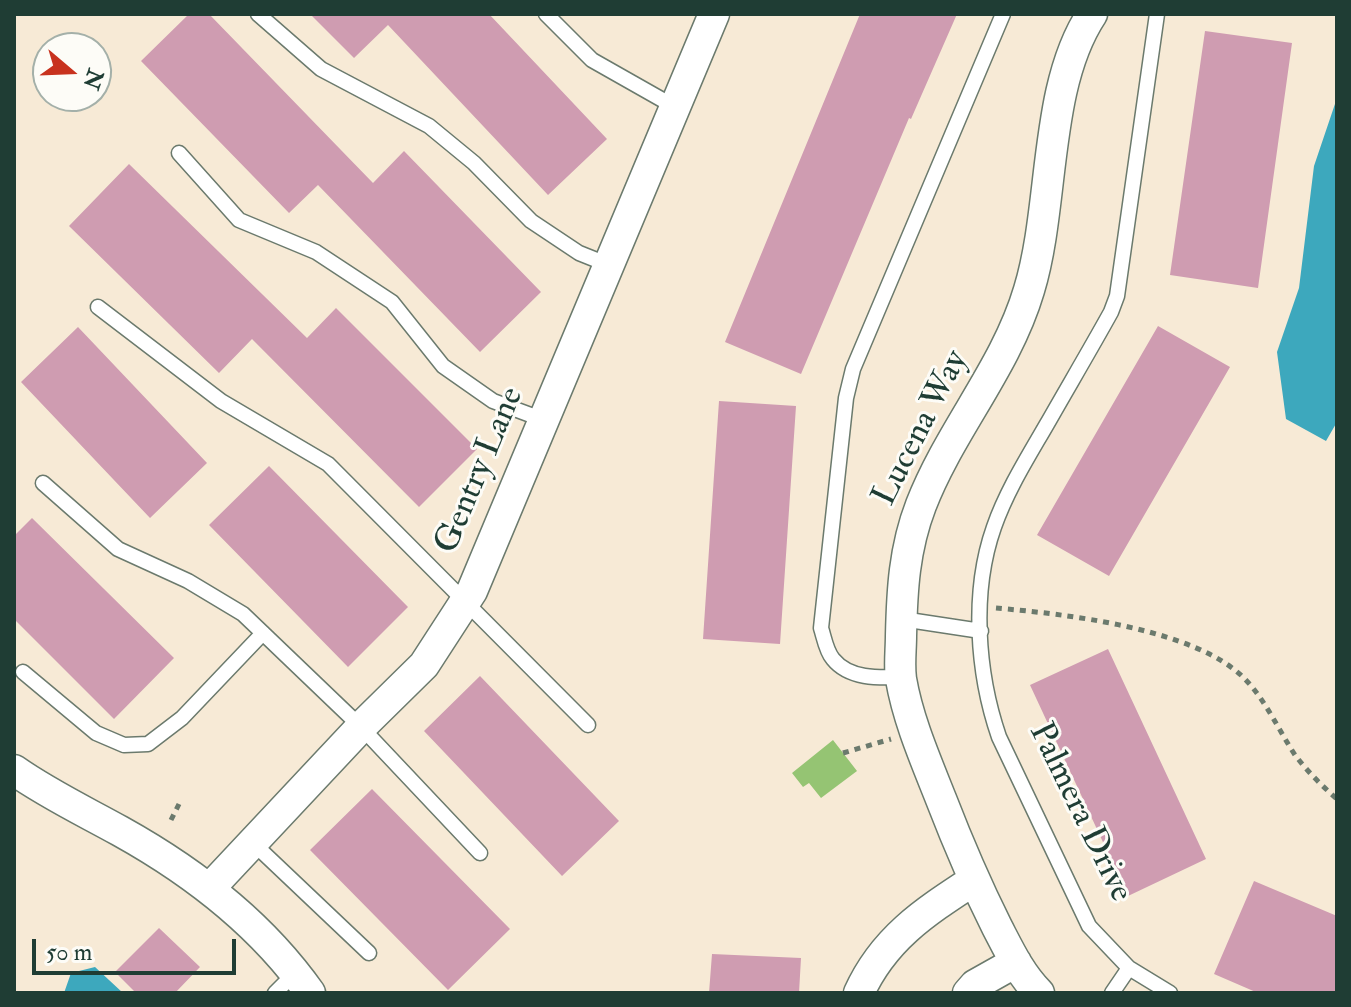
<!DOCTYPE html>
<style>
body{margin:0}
#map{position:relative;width:1351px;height:1007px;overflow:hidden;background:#f7ead6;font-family:"IM FELL Double Pica",serif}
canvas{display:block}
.frame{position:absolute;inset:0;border:16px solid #1f3d34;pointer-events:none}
.north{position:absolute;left:32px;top:32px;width:80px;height:80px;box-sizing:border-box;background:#fdfcf7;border:2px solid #a4b0a9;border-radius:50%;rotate:109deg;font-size:22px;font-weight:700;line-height:32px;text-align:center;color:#1f3d34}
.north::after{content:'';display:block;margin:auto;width:28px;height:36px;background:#c8321e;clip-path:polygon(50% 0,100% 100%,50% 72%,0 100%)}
.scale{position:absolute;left:32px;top:939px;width:204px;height:36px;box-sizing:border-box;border:4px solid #1f3d34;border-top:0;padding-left:10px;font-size:24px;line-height:28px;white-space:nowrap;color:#1f3d34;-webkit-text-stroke:6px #fdfcf7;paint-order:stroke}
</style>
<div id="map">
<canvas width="1351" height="1007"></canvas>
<div class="frame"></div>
<div class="north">N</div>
<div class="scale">50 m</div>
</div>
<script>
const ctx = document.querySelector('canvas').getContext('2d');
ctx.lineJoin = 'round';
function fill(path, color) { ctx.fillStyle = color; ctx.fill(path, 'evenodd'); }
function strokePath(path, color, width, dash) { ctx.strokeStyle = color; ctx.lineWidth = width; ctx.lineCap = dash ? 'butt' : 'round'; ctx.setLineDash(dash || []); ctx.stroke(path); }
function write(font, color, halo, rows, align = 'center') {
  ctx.font = font + ' "IM FELL Double Pica",serif'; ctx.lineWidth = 6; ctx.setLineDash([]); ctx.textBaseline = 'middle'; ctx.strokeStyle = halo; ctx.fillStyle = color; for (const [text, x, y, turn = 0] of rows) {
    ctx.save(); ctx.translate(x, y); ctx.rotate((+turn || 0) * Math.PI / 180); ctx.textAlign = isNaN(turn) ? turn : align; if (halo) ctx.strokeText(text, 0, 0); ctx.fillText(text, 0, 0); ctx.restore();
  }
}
fill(new Path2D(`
 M833,740L857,771L821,798L809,783L803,787L792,773Z`), '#95c473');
fill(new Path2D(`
 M1337,98V422L1326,441L1286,419L1277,352L1299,288L1314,166Z
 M95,967L123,993H64L71,973Z`), '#3da8bd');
fill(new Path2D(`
 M189,14H209L373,183L404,151L541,292L480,352L318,185L289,213L141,61Z
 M310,14H489L607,139L548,195L388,25L354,58Z
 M860,14H957L911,119L909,118L801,374L725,342Z
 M1205,31L1292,43L1258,288L1170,275Z
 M129,164L307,338L336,308L477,449L419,507L252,339L219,373L69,226Z
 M1158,326L1230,367L1109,576L1037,535Z
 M78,327L207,463L150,518L21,382Z
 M719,401L796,406L780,644L703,639Z
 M269,466L408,607L348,667L209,525Z
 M32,518L174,658L114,719L14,619V536Z
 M1108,649L1206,859L1128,896L1030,685Z
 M480,676L619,821L562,876L424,731Z
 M372,789L510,929L448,990L310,850Z
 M1254,881L1337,916V993H1258L1214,974Z
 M159,928L200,967L175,993H136L115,972Z
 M712,954L801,958L799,993H709Z`), '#cf9cb1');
const lane = new Path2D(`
 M258,14L321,69L429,126L474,163L531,221L579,253L609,265
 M546,14L592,60L675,107
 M1157,14L1117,296L1111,312C1090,350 1068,387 1047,424C1028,457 1007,490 994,527C971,592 977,673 999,737L1089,926L1129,968L1170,993
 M179,153L239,220L316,252L392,302L443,366L493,401L544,420
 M98,307L221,401L328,464L588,725
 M43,483L118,549L188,581L243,614L361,727L480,853
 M902,619L981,631
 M23,672L96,733L124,745L148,744L182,718L263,633
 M901,677C878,678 849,679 833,659C826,651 824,637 821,628L846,398L853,369L1003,14
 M253,843L369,953
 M275,993L294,974
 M1112,993L1129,968`);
const street = new Path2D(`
 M14,770C48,794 84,811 120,831C192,871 262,925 310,993
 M210,888L361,727L424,665L472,591L714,14
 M859,993C884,938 925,912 974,880
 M968,993L975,985L1016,962
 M1039,993C1020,974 1009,950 997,927C976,885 958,843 941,799C926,761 908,720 901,679C899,665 901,650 901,636C902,591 904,549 921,505C950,430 1006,368 1029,290C1055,205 1043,88 1092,14`);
strokePath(lane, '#6b7a6d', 17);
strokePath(street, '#6b7a6d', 33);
strokePath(new Path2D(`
 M996,608C1064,614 1195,628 1245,679C1266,701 1278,729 1295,755C1307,771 1322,786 1337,799
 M843,753L891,739
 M171,820L179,804`), '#6b7a6d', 5, [6, 6]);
strokePath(lane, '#fff', 14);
strokePath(street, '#fff', 30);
write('34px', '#1f3d34', '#fdfcf7', [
 ["Lucena Way",922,429,-63],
 ["Gentry Lane",481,471,-67],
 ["Palmera Drive",1079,813,64]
]);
</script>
